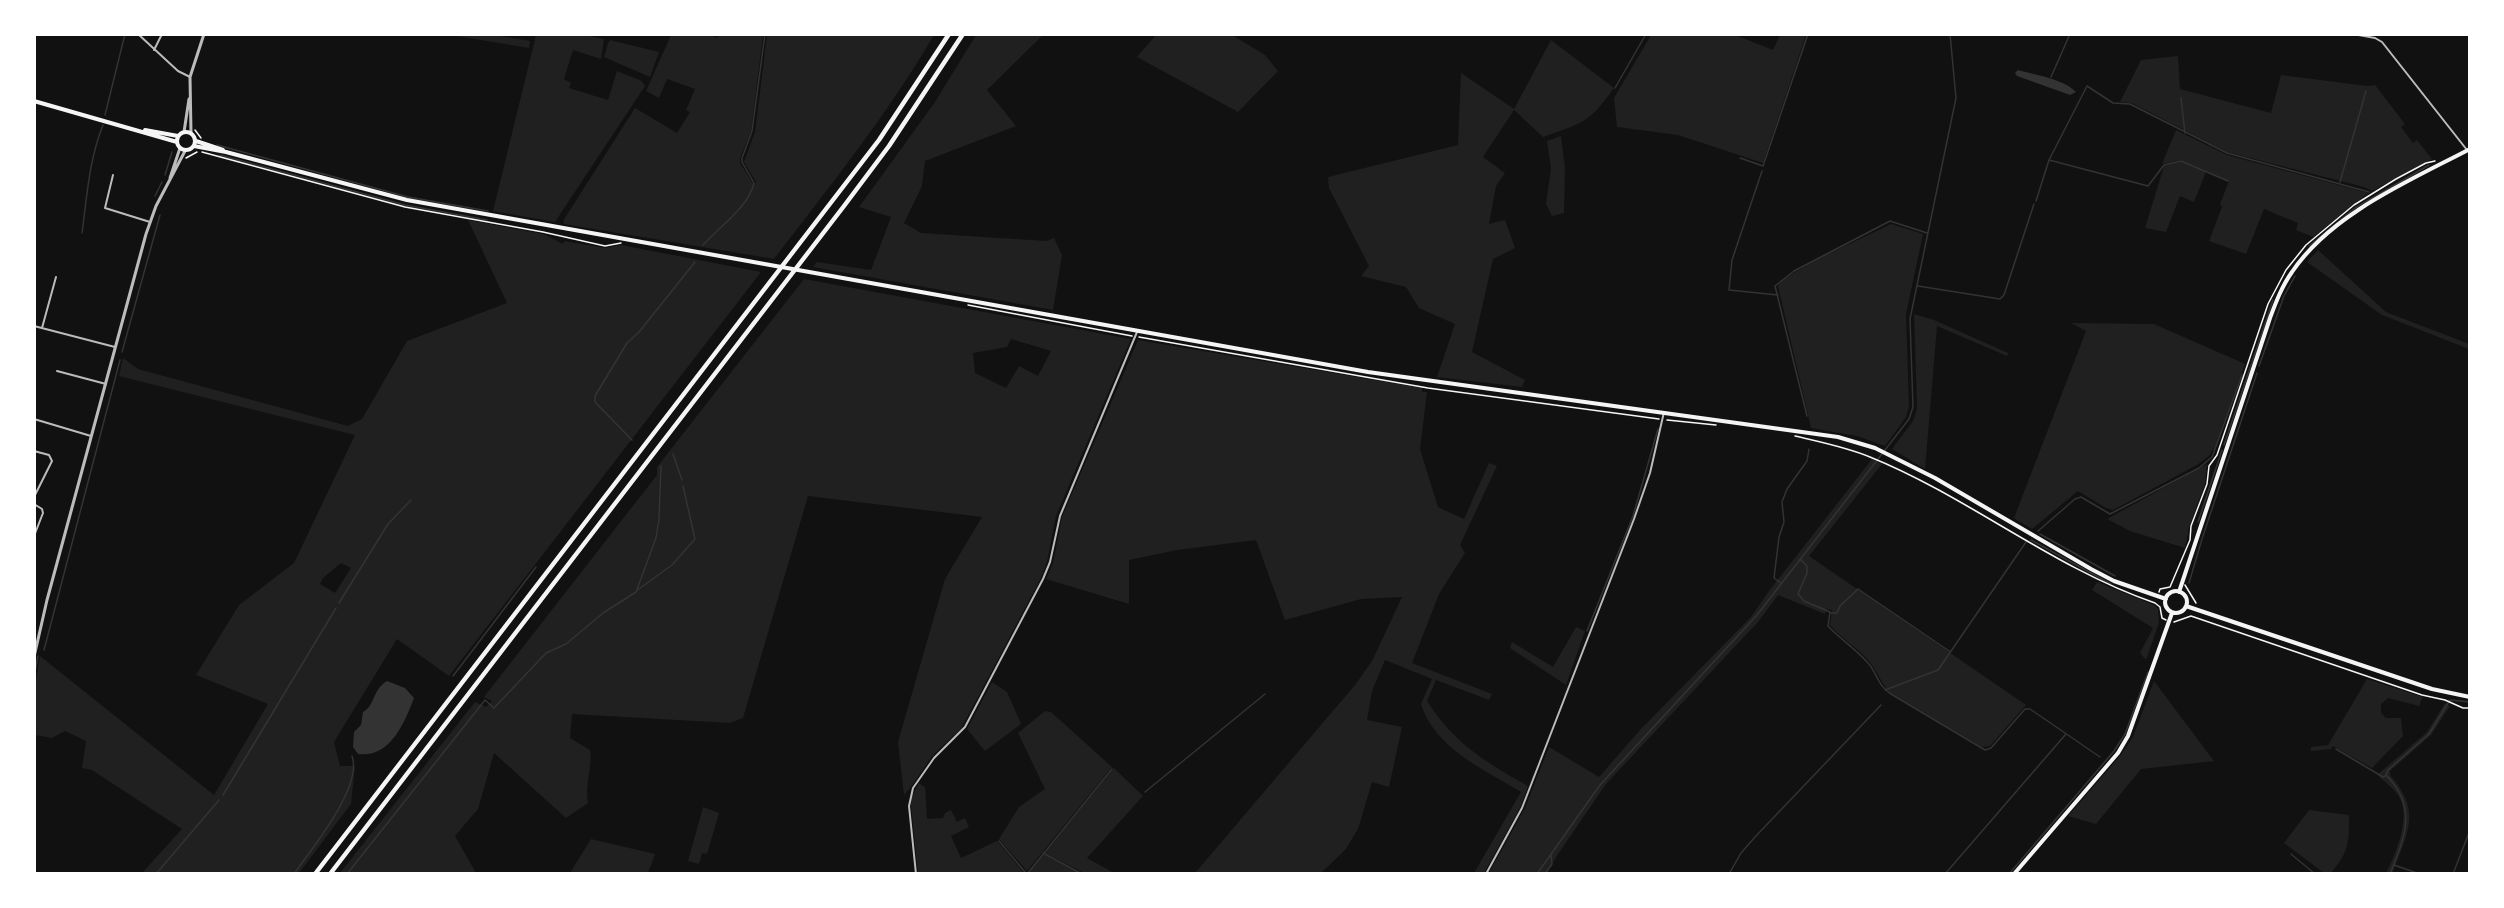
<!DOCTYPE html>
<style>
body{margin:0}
#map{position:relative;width:2504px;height:908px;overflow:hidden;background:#111;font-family:"Alegreya Sans",sans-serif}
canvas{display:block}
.frame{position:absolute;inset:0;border:36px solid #fff;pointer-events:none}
</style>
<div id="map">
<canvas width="2504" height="908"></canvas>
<div class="frame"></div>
</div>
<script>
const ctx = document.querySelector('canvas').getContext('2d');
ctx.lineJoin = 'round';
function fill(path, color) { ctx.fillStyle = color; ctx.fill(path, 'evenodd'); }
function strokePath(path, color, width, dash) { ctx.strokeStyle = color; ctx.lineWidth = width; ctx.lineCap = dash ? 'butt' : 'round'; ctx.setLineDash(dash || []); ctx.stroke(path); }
fill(new Path2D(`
 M451,35H495L530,41L529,48Z
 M536,35H585L604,39L601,59L573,50L564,79L571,83L569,88L608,100L617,71L642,81L645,86L555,222L493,211Z
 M671,35H710L718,38L717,35H763L751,131L740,158V163L754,185L756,182L744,162L755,132L767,35H934C888,114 830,186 774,259L564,224L563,221L635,108L677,133L690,112L686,110L695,89L667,79L659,98L646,91Z
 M976,35H1043L987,90L1016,126L925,161L922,186L904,223L921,233L1047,241L1054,238L1062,255L1053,310L813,267L817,262L871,270L891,217L859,207L935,102Z
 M1156,35H1232L1265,55L1278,71L1238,112L1137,57Z
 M1651,35H1735L1773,50L1780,35H1806L1763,163L1678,135L1617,127L1614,98Z
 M610,40L659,52L650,77L604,57L608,43Z
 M1551,40L1614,88C1589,123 1583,123 1543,137L1514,110L1483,157L1505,173L1496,186L1489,224L1505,220L1515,248L1493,259L1472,352L1525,380L1522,387L1437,377L1455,324L1419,308L1406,287L1361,276L1369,266L1329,188L1328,177L1458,145L1461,73L1514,109Z
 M2178,56L2180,89L2271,113L2281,75L2367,86L2375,85L2405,124L2401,127L2413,143L2417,140L2432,159L2372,191L2364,187L2227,152L2132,103L2120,102L2141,60Z
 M2176,130L2227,155L2368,193L2313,237L2296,230L2298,223L2264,209L2246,254L2209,241L2222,207L2220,204L2229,181L2181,160L2162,164Z
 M1561,136L1565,169L1564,213L1552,216L1546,204L1551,168L1547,141Z
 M2181,161L2206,172L2194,202L2180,196L2166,232L2145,228L2164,166Z
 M468,220L543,234L563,244L564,241L605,248L621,245L761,272L449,676L397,639L334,742L340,766H355L351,804L299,873H142L182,829L92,770L82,768L86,741L65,731L52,738L35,735V686L40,656L214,795L268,704L196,675L239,605L294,563L355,435L119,376L123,358L138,369L348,426L362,419L407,341L507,303ZM341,563L351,568L335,593L320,584L323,578Z
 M1891,224L1923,234L1906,314L1909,406L1906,417L1885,446L1857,436L1811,428L1778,286C1785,272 1872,234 1891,224Z
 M2318,250L2386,312L2469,344V349L2382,315L2307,262Z
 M804,279L1131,339L1056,516L1047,562L1041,578L961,729L932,756L911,787L904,795L898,742L945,579L982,517L808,496L743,718L730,723L572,714L570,738L590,750C593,769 584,785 588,803L566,818L494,753L478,809L455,836L476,873H340L475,702L486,707L492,701L484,697L657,475V467ZM1011,339L1051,351L1038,376L1019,366L1006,388L975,373L973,353L1007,347Z
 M1914,314L1934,320L2008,353L2007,356L1937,326L1925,469L1892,449L1913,421L1917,409Z
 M2071,323L2154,324L2245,364L2216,445L2210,455L2197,465L2113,510L2106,508L2078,491L2032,529L2014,518L2086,331Z
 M1138,340L1422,388V392H1427L1420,449L1438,507L1464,519L1489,463L1497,466L1460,545L1465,553L1439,594L1412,663L1492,694L1489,700L1436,680L1427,701C1454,743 1485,762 1528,786L1521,806L1484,873H1474L1521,792C1484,769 1435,749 1421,704L1432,679L1385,660L1372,691L1367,720L1402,727L1389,787L1372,782L1358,829L1346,849L1321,873H1195L1355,685L1372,661L1402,597L1361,599L1285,620L1256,540L1177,550L1129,560V604L1046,579L1053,563L1062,517Z
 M1872,459L1882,464L1809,556L2026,705L1990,746L1982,747L1891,693C1881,684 1878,672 1869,661C1858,648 1842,639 1830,625L1832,610L1827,609L1825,614L1778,595L1758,622L1606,784L1556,857L1547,873H1489L1525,808L1549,747L1599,777L1640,730L1751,617L1769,591Z
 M2207,464L2205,484L2189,527L2185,548L2130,531L2107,519Z
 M2097,582L2154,605L2158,609L2159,623L2146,660L2140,653L2153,628L2092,590Z
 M1576,627L1585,631L1566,685L1510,648L1512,642L1553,667Z
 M2367,679L2423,697L2419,706L2388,698L2381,704V713L2386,718H2401L2403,736L2372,768L2333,746L2331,749L2311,751V747L2328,745Z
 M2154,681L2214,761L2141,769L2096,824L2068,816L2120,756L2133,737Z
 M992,682L1007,692L1021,724L985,751L967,729Z
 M2445,703L2450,706L2431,735L2390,771V775C2422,812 2408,831 2393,872L2386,873C2396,854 2412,815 2398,795C2393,788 2384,781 2377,775L2427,732Z
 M1045,711L1051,712L1112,767L1027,871L999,839L1019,807L1045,789L1018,733Z
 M1114,768L1143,796L1087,858L1114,873H1084L1045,853Z
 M919,783L925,787L927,819L943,818L945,813L951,810L957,822L965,818L969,827L951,836L961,858L997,841L1024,873L918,874L911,805V798Z
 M703,807L719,813L707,854L702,853L699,864L688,861Z
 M2309,810L2349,815C2349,844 2349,851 2331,873H2324L2284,843Z
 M591,839L655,854L648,873H570Z
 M1043,854L1079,873H1028Z`), '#202020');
fill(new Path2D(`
 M2018,70C2035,75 2064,79 2076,92L2070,95L2017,76L2015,73Z
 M387,681L405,688L414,698C404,724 390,758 358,754L353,747L354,732L361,725L363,712C375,706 372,690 387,681Z`), '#333');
strokePath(new Path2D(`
 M2051,77L2070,34
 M1615,88L1646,34
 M2181,98L2185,133
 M105,115L125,34
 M217,145L408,197L488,211
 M220,155L405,205L487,220
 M1740,158L1763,166L1808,34
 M2049,160L2148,186L2164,165L2181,161L2228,181
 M1762,171L1732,260L1729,290L1778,295
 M165,175L172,152
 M2340,182L2366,91
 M155,196L162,182
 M2036,201L2049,160L2087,86L2113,103L2130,104L2227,153L2369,192
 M82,233C87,196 89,160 103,125
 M703,245C720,226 748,208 754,183L742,162V158L752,131L765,34
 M2309,246L2355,208L2429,165
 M1918,286L2000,299L2004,295L2034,204
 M122,352L160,215
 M2259,366L2284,296L2295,276
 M1807,416L1775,286L1794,271L1890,221L1927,233
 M632,440L595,402V396L627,343L639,332L695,262
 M2224,445L2273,300
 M673,454L682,480
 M2198,522L2222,450
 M2038,531L2075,499L2081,497L2110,514L2199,468L2212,457L2242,375
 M2040,534L2115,576
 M2031,540L2111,584
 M1800,559L1807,566V573L1798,594L1804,601L1830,612L1828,626C1840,639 1856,649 1868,663C1877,673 1878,686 1891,694L1985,750L1991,748L2025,709H2030L2100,757
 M1781,583L1774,578L1779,537L1784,522L1782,502L1787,489L1807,461L1809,449
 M2189,583L2202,539L2257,373
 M636,591L672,565L695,539L683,486
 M339,603L388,524L411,500
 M1831,613H1837L1840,606L1858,589L1949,651
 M1587,631L1633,516L1658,429
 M44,650L120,360
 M453,676L536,567
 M34,677L38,656
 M1885,690L1938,670L2026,542
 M2336,749L2383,777L2385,776
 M1145,792L1265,694
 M223,795L336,608
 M999,841L1025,872
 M1043,853L1082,874
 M2291,854L2315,874
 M2394,865L2420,874
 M156,874L219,800
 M294,874C312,848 363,787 352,756
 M347,874L485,700L494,708L546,653L566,644L603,613L636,592L656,538L659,519L661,466
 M1027,874L1112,769
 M1537,874L1600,785L1757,615L1909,419L1913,407L1910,319L1956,98L1950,34
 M1545,874L1552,864L1551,855
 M1729,874L1741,853L1755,837L1881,705
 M1945,874L2066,734
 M2009,874L2114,751L2125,734L2148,672
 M2390,874C2405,837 2418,807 2386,775L2388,770L2429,734L2450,700L2470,702
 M2453,874L2470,830`), '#333', 1.5);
strokePath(new Path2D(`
 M195,130L201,138
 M202,152L405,207L543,232L605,246L621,243
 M186,158L197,152
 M968,305L1132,336
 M1139,337L1428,388L1659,419
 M1667,420L1716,425
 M1795,436C1820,442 1846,447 1870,457C1969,497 2053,568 2155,603L2160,607L2162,618L2166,620
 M2185,585L2196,603
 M2159,592L2160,589L2170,587L2190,540L2191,526L2207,484L2209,466L2217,455L2268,304L2286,270L2306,245L2354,205L2396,179L2426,163L2435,161
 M2174,622L2191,616L2422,695L2445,700L2463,708H2470`), '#f5f5f5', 1.5);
strokePath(new Path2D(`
 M138,34L178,71L190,77
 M2353,34L2375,38L2382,42L2467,150
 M154,50L162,34
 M113,175L105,208L150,222
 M34,326L115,347
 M42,328L56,277
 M57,371L106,384
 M34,419L91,436
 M34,451L49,455L52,461L34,497
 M34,504L42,509L43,513L34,536
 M916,874L909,806L913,788L934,758L965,727L1043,579L1050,562L1060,516L1137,332
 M1486,874L1522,808L1634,519L1650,473L1664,412`), '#bcbcbc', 2);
strokePath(new Path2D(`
 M184,132L189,99
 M191,133L190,77L204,34
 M170,178L180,148
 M34,657L47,600L146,234L156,206L185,151`), '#bcbcbc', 3);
strokePath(new Path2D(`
 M34,101L177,142
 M145,130L178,136
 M177 141a9 9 0 1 1 18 0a9 9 0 1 1-18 0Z
 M196,141L223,150
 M194,146L226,152L407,200L1368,372L1838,437L1875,448L1935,478L2091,569L2114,581L2166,599
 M2165 602a11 11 0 1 1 22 0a11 11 0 1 1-22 0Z
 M2179,592L2270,318C2276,302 2282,286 2292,272C2331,214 2409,181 2470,149
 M2186,606L2432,689L2470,697
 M2014,874L2118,753L2128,736L2172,613`), '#f5f5f5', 4);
strokePath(new Path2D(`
 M315,874L879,140L949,34
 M330,874L844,206L889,146L963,34`), '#f5f5f5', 4.5);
</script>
